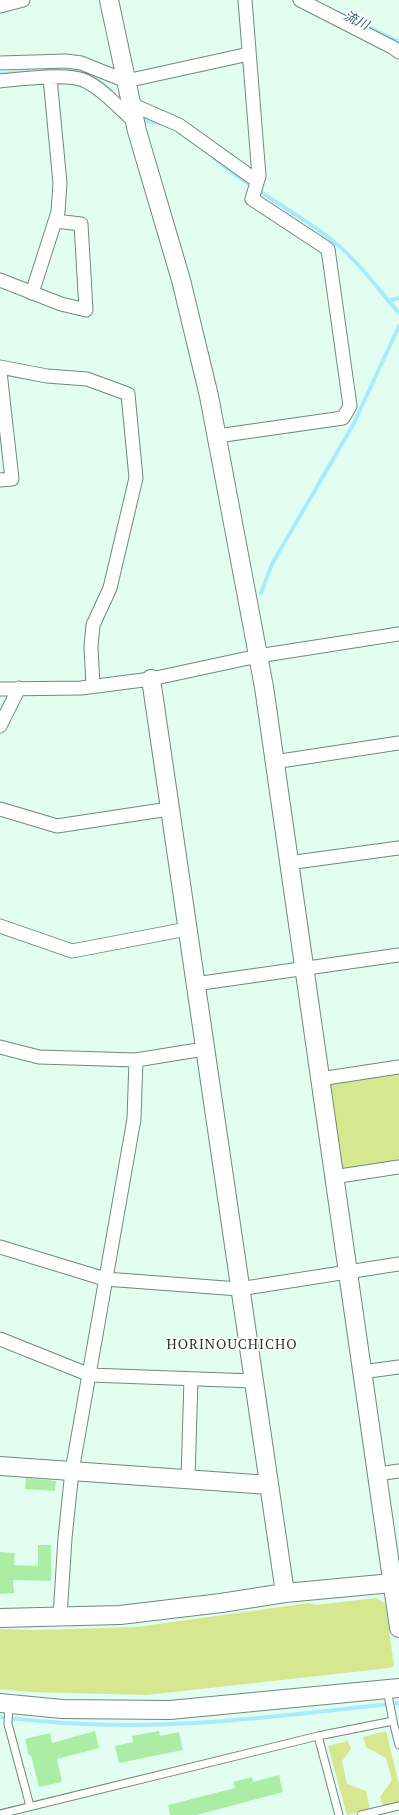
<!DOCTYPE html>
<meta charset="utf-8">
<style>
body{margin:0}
canvas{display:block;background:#e1fef1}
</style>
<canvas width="399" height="1815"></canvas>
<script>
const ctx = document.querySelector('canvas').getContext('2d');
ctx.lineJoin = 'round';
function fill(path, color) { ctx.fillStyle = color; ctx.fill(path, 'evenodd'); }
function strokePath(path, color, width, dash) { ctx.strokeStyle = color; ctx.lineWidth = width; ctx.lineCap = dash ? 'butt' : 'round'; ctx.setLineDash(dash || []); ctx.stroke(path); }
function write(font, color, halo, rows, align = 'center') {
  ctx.font = font + ' "PT Serif","Noto Sans JP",serif'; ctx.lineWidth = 3.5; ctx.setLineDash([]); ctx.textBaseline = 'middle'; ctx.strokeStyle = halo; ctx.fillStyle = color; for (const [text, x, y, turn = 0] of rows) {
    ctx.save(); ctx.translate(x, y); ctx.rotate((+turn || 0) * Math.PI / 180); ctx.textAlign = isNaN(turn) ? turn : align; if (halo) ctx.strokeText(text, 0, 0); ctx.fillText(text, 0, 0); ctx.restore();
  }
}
fill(new Path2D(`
 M399,1067V1167L333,1177L320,1079Z
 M376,1598L385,1603L394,1666L390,1668L147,1695L29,1692L0,1689V1629L37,1630L137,1627L309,1603L316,1605Z
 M386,1731L399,1784V1802L383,1806L380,1797L392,1780L386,1758L366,1747L363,1737Z
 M348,1741L351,1749L342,1761L347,1784L366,1791L370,1809L347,1815L328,1746Z`), '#d6e78f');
strokePath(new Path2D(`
 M337,12L399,42
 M68,71L90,74L110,90
 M0,74L28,72
 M140,114L148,121L160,123
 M210,154C247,188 293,209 333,241C358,261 378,289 399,313
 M388,301L399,298
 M261,593L272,564L353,425L399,326
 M0,1717C64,1725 129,1727 194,1723C262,1719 331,1710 399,1703`), '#a9ebfc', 4);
fill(new Path2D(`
 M26,1478L56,1481L55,1491L25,1489Z
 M38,1545H51V1581L13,1580L14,1593L0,1594V1552L15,1553L14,1565L38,1566Z
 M95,1731L99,1748L57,1759L62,1782L39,1787L31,1755L29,1756L25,1739L50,1733L52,1743Z
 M159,1731L160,1736L179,1732L183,1750L119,1763L115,1746L133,1742L132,1736Z
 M279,1775L283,1792L197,1815H170L168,1805L235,1788L233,1782L252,1777L253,1782Z`), '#aceda5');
const lane = new Path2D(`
 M387,1690L393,1721L399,1745
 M9,1704L8,1724L30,1806
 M318,1736L339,1815
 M0,1814L318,1736L393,1721
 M361,1815L399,1806`);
const street = new Path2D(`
 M300,0L392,47L399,52
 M0,6L23,0
 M0,63L66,61L81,63L126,81L249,54
 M0,81C19,79 66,73 83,80C101,87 121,110 135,122
 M131,104L179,125L257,181
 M0,280L61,304L86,310L81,224L55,221
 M32,293L58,212L60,183L50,78
 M0,367L47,376L87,379L128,394L136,478L110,588L93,625L91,647L93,686
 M0,372L12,479L0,480
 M217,436L343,418L350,406L328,249L252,199L259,176L245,0
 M0,689L81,688L151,679L258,656L399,634
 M0,726L19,688
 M274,762L399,743
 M0,809L57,826L169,809
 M288,863L399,848
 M0,926L72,951L187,929
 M195,984L399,955
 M0,1047L39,1057L136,1060L204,1049
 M320,1079L399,1067
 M333,1177L399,1167
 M0,1247L105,1279L239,1289L399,1264
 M0,1339L90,1375L253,1381
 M362,1372L399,1367
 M378,1474L399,1471
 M188,1479L191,1379
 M60,1617L65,1538L72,1471L134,1119L136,1060`);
const secondary = new Path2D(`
 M109,0L137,131L181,280L209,396L264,687L399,1628
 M151,679L285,1593
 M0,1466L269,1485
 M0,1618L120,1615L221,1603L285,1593L392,1583
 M0,1703L62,1709L170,1710L399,1688`);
strokePath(lane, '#6f897d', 9);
strokePath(street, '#6f897d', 15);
strokePath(secondary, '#6f897d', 20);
strokePath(lane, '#fff', 7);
strokePath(street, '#fff', 13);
strokePath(secondary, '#fff', 18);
write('italic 13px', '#295d69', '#fff', [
 ["流川",356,21,26]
]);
ctx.letterSpacing = '1px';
write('14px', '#2b3631', '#fff', [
 ["HORINOUCHICHO",232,1345]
]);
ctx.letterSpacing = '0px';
</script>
